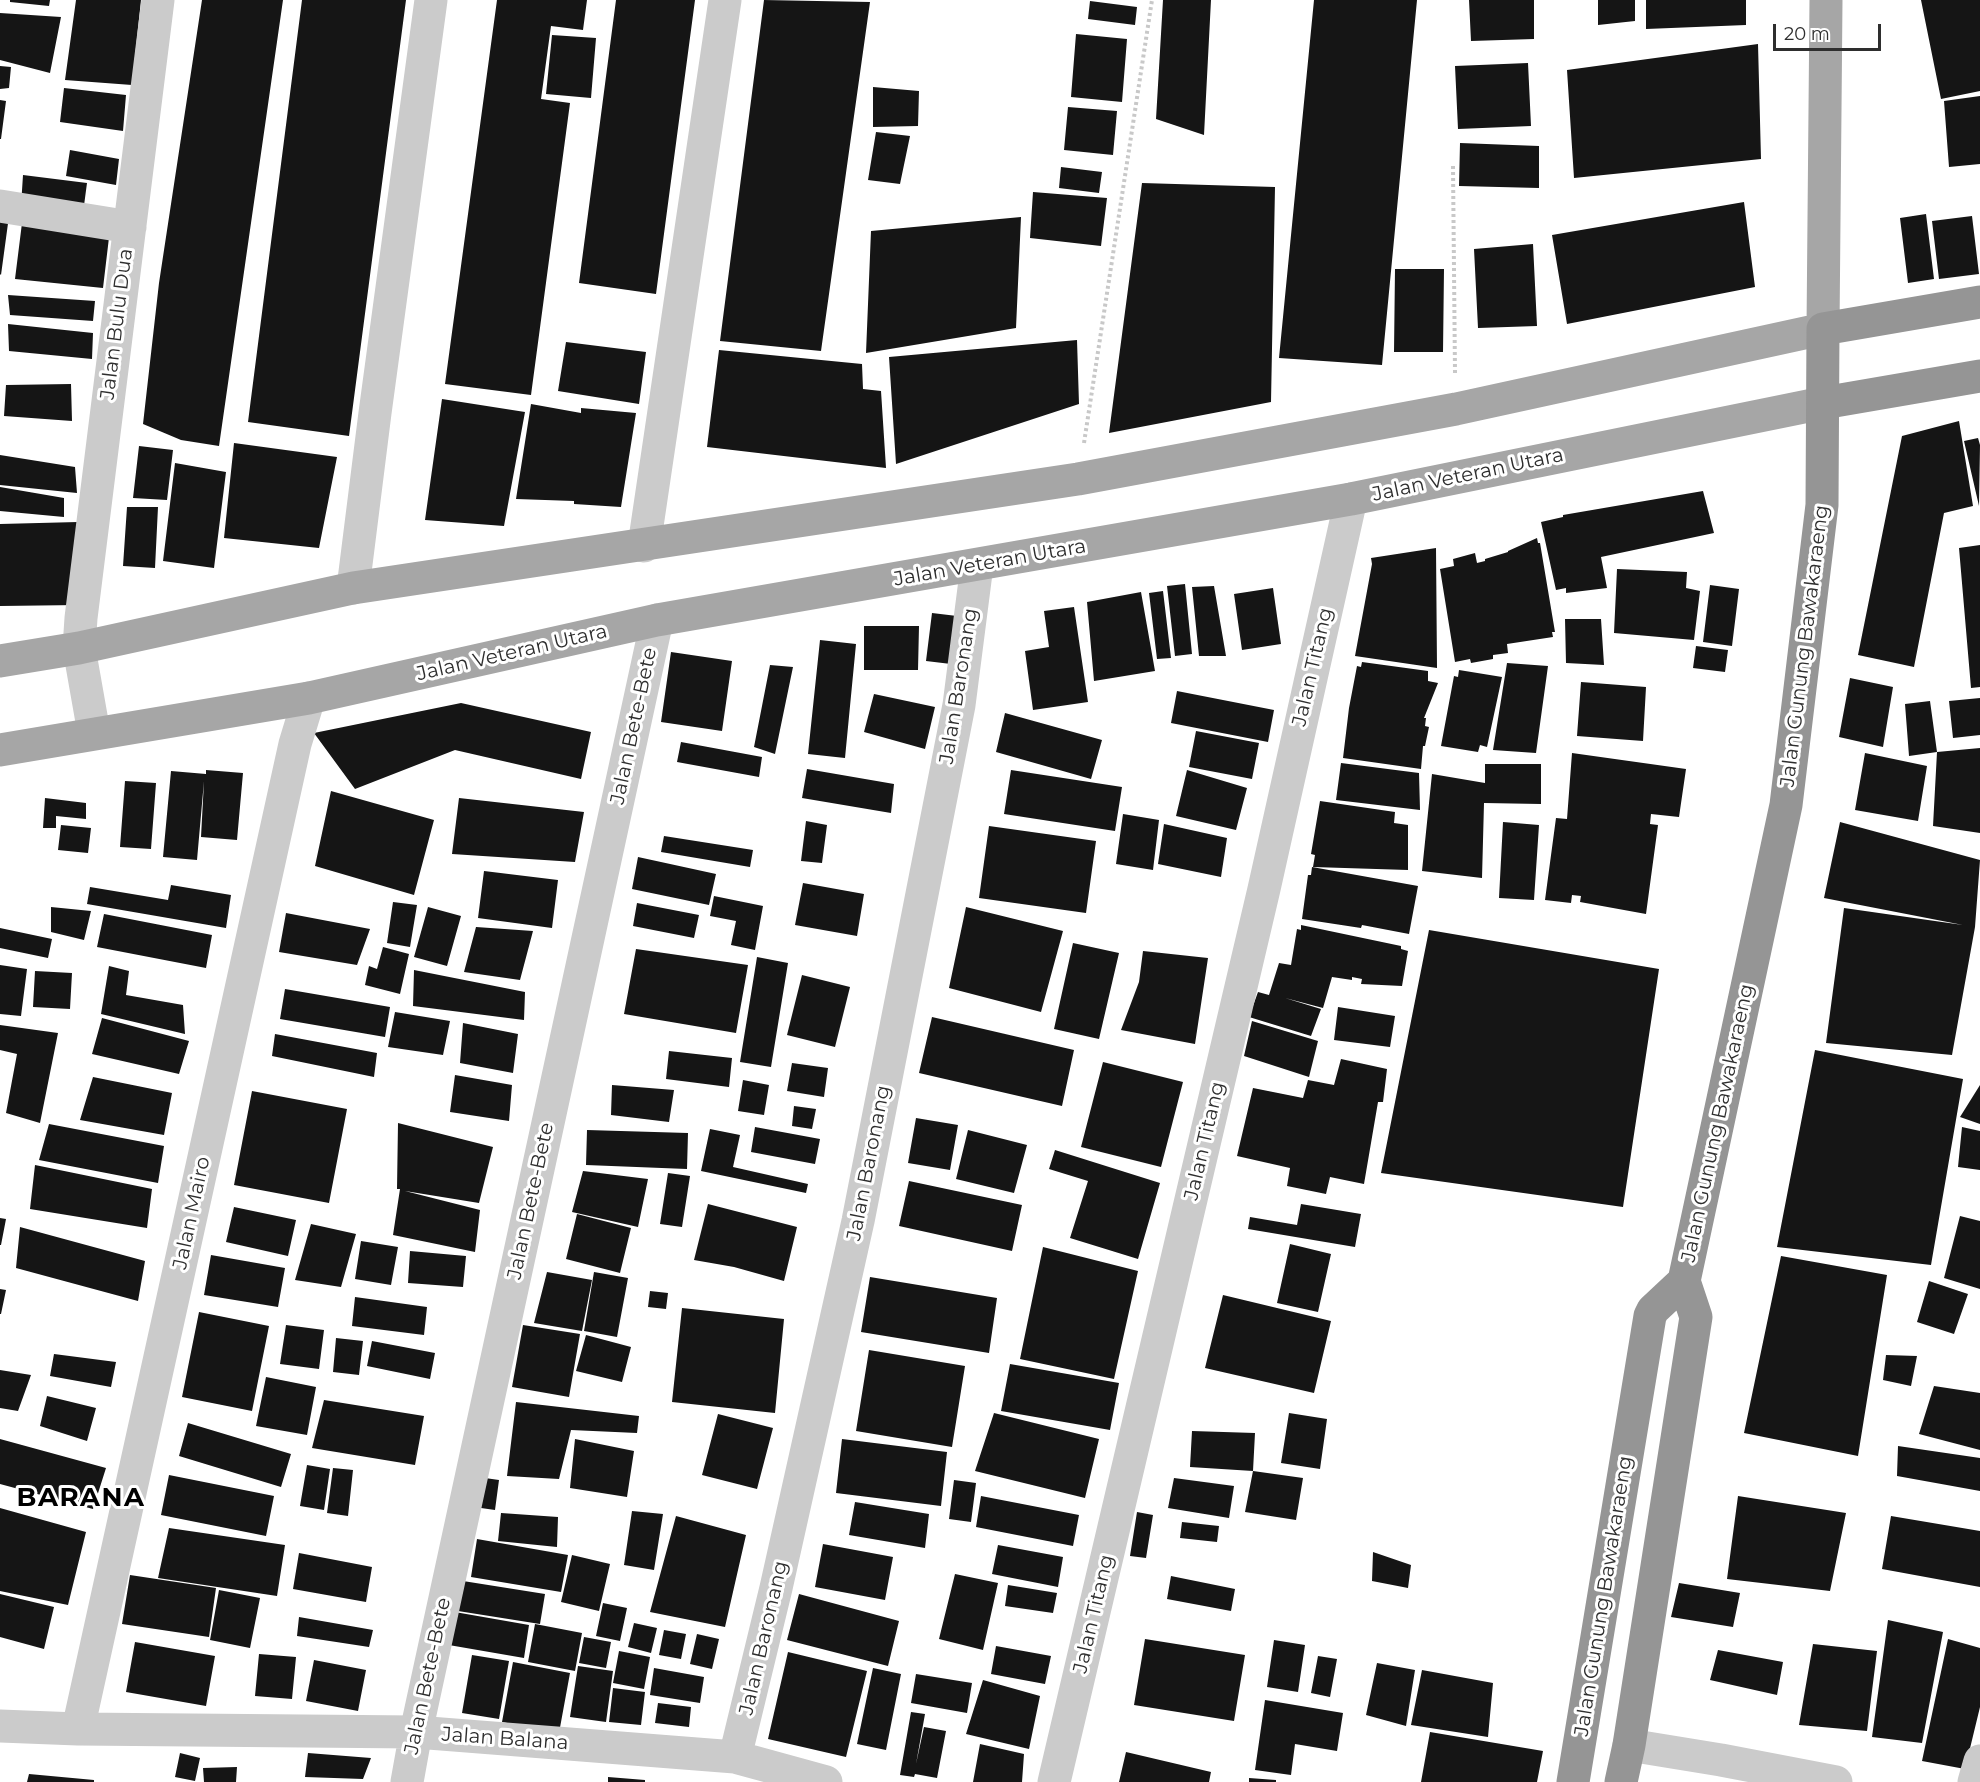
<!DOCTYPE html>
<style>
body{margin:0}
#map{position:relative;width:1980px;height:1782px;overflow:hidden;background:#fff;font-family:Montserrat,sans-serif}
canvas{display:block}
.scale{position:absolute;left:1773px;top:24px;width:108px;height:27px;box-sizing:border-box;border:3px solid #2e2e2e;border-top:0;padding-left:8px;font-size:18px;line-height:21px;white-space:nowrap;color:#2e2e2e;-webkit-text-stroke:4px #fff;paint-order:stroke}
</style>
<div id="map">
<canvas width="1980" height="1782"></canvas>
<div class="scale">20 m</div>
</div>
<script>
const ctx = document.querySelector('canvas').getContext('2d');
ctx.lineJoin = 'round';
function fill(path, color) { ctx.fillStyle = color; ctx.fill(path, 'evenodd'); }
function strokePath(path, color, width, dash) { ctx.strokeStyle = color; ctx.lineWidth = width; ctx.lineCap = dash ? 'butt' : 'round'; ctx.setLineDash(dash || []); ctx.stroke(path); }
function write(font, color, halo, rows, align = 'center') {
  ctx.font = font + ' Montserrat,sans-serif'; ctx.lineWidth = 6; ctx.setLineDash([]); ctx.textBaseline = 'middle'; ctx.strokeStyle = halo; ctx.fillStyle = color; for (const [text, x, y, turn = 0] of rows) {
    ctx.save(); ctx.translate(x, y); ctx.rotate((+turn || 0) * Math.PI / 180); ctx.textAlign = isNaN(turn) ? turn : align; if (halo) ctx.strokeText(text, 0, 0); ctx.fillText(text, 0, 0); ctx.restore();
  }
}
fill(new Path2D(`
 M10,0H50L49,6L10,2Z
 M76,0H141L132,85L65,80Z
 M202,0H283L219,446L181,440L143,424L159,283Z
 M302,0H406L349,436L248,422Z
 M497,0H587L583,30L551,26L541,99L570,103L531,395L445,384Z
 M616,0H695L656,294L579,283Z
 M764,0L870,2L821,351L720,341Z
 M1163,0H1211L1204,135L1156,119Z
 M1314,0H1417L1382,365L1279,358Z
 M1469,0H1534V39L1471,41Z
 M1598,0H1635V21L1598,25Z
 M1646,0H1746V25L1646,29Z
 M1921,0H1980V91L1941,99Z
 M1090,1L1137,7L1135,25L1088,19Z
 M0,13L61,17L50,73L0,60Z
 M1076,34L1127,39L1122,102L1071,97Z
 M552,35L596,38L591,98L546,94Z
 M1758,44L1761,159L1574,178L1567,70Z
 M1528,63L1531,126L1458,129L1455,66Z
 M0,66L11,67L9,88L0,89Z
 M873,87L919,91L918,126L873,127Z
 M64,88L126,95L123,131L60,122Z
 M1980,96V164L1949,167L1944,101Z
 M0,100L6,101L1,139H0Z
 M1068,107L1117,111L1113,155L1064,150Z
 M876,132L910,136L900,184L868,180Z
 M1460,143L1539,146V188L1459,186Z
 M70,150L119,159L116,185L66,176Z
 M1061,167L1102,172L1099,193L1059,188Z
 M23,175L87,183L83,213L21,206Z
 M1142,183L1275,187L1271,402L1109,433Z
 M1033,192L1107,198L1101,246L1030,238Z
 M1744,202L1755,287L1567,324L1552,235Z
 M1926,214L1934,279L1908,283L1900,218Z
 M23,215L110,229L103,288L15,279Z
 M0,216H9L1,275L0,274Z
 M1972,216L1979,274L1939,279L1932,221Z
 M1021,217L1016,328L866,353L871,231Z
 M1533,244L1537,326L1478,328L1474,249Z
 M1395,269H1444L1443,352H1394Z
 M8,295L95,301L93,321L10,315Z
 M8,324L93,333L92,359L9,351Z
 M1077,340L1079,404L896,464L889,357Z
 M566,342L646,352L639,404L558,391Z
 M719,350L862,364L863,389L881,391L886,468L707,447Z
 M71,384L72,421L4,416L6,385Z
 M442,399L525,412L504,526L425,520Z
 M531,404L581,413V408L636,413L621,507L574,504V501L516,499Z
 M1959,421L1973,506L1944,513L1914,667L1858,655L1902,436Z
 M1978,438L1980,445L1979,506L1964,441Z
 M234,443L337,457L319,548L224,538Z
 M139,446L173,450L167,500L133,498Z
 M0,455L75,467L77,493L0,485Z
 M175,463L226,472L214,568L163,561Z
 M0,487L64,498V517L0,511Z
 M1703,491L1714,533L1601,557L1607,588L1566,593V588L1556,590L1541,522L1563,517V515Z
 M127,507H158L155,568L123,566Z
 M78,522L79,605L0,606V524Z
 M1537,538L1538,543H1540L1555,632H1552L1553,637L1507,644L1508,653L1493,655V659L1471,663L1470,659L1455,662L1440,569L1454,566L1453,559L1475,553L1477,563L1485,561V559L1508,552V551Z
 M1980,545V687L1971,688L1959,548Z
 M1436,548L1437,668L1355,656L1372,564L1371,558Z
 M1617,569L1687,572L1686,588L1700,591L1694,640L1614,633Z
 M1185,584L1192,654L1175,656L1167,586Z
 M1710,585L1739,589L1732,646L1703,642Z
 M1214,586L1226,656H1199L1192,587Z
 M1273,588L1281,644L1242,650L1234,594Z
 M1163,591L1171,658L1157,659L1149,593Z
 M1141,592L1155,671L1094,681L1087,602Z
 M1074,607L1088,702L1033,710L1025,651L1049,647L1044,611Z
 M932,613L957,616L951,664L926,661Z
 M1565,619H1601L1604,665L1566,663Z
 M864,626H919L918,670H864Z
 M820,640L856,644L845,758L808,754Z
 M1696,646L1728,650L1725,672L1693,668Z
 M671,652L732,661L722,731L661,722Z
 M1362,662L1428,671V681L1438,683L1424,718H1426L1425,726L1429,727L1425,746H1423L1421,769L1343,758L1349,708L1357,666L1361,667Z
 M1507,663L1548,666L1536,753L1493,750Z
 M770,665L793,667L775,754L754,747Z
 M1459,670L1502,677L1487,747L1480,745L1478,752L1441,746L1454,676L1458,677Z
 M1850,678L1893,687L1883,747L1839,737Z
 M1581,682L1646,687L1643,741L1577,736Z
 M1177,691L1274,710L1268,742L1171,723Z
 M874,694L935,707L925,749L864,732Z
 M1980,698V735L1953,738L1949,701Z
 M1930,701L1937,752L1909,756L1905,704Z
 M461,703L591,732L581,779L455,750L355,789L314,733Z
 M1005,713L1102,740L1091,779L996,752Z
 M1196,731L1259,743L1252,779L1189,767Z
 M681,742L762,757L759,777L677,762Z
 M1980,748V833L1933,826L1937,752Z
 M1572,753L1686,769L1679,817L1651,814L1650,824L1658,825L1646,914L1580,902L1581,896L1572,895L1571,903L1545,900L1556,818L1567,819Z
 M1865,753L1927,766L1918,821L1855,810Z
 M1341,763L1419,773L1420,810L1336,800Z
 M1485,764H1541V804L1484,803L1482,878L1422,871L1432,774L1485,783Z
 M807,769L894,784L891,813L802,798Z
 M206,770L243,773L237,840L201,837L204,781L197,860L163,857L171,771L206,774Z
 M1011,770L1122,787L1115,831L1004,814Z
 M1187,770L1247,788L1236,830L1176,816Z
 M125,781L156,783L151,849L120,847Z
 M331,791L434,820L414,895L315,866Z
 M45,798L86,803V819L56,816V828H43Z
 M459,798L584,812L575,862L452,854Z
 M1320,801L1395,812L1394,823L1408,825V870L1313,867L1315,855L1311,854Z
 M1123,814L1159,820L1153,870L1116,864Z
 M806,821L827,825L822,863L801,861Z
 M1503,822L1539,825L1534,900L1499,898Z
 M1840,822L1980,860L1975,927L1952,1055L1826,1043L1844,908L1963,925L1824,898Z
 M1164,824L1227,838L1221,877L1158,864Z
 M61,825L91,828L88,853L58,850Z
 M989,826L1096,841L1086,913L979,898Z
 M664,836L753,850L750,867L661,852Z
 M638,857L716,874L709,905L632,889Z
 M1312,867L1418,886L1409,934L1362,925L1361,928L1302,919L1308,875H1311Z
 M484,871L558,880L552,928L478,918Z
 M803,883L864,894L857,936L795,925Z
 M171,885L231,895L226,928L87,904L90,887L168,900Z
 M714,896L763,906L755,950L731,945L736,921L710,916Z
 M393,902L417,905L410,947L387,943Z
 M637,903L699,915L694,938L633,926Z
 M51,907L91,911L84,940L51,932Z
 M428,907L461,916L447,966L414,957Z
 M966,907L1063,931L1041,1012L949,988Z
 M286,913L370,929L357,965L279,952Z
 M104,914L212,935L206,968L97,947Z
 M1301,925L1401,946V949L1408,951L1402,986L1361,984L1362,979L1352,977V980L1332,977L1323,1008L1285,998L1321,1009L1311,1036L1249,1017L1258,992L1269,995L1279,963L1291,965L1297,929L1301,930Z
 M476,927L533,931L520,980L464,972Z
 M0,928L52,939L48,958L0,948Z
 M1429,930L1659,969L1623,1207L1381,1173Z
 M1073,943L1119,953L1099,1039L1054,1029Z
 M383,947L409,954L400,994L365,985L369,966L377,969Z
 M636,949L748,965L736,1033L624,1014Z
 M1143,951L1208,958L1195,1044L1121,1030L1139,982Z
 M757,957L788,963L771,1067L740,1062Z
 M0,965L27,969L21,1016L0,1014Z
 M109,966L129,971L126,995L183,1005L185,1034L101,1014Z
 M414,970L525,992L524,1020L413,1006Z
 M35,971L72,973L70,1009L33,1007Z
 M802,975L850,987L835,1047L787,1035Z
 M285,989L390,1007L385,1037L280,1019Z
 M1338,1007L1395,1016L1390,1047L1334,1040Z
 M395,1012L450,1021L443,1055L388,1047Z
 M932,1017L1074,1050L1062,1106L919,1073Z
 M102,1018L189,1041L179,1074L92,1054Z
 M1252,1021L1318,1041L1309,1077L1244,1056Z
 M463,1023L518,1034L513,1073L460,1063Z
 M0,1025L58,1033L40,1123L6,1113L17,1054L0,1050Z
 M275,1034L377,1053L374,1077L272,1056Z
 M1815,1050L1963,1079L1931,1265L1777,1247Z
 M669,1051L732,1058L729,1087L666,1079Z
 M1341,1059L1387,1069L1383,1102H1378L1364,1184L1330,1177L1326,1194L1287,1186L1290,1168L1237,1156L1253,1088L1303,1098L1308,1080L1334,1085Z
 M1103,1062L1183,1082L1161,1167L1081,1147Z
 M792,1063L828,1068L824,1097L787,1091Z
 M455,1075L512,1085L509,1121L450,1112Z
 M93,1077L172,1093L164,1135L80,1120Z
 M743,1080L769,1085L764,1115L738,1111Z
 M612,1085L674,1090L669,1122L611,1115Z
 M1980,1085V1124L1960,1117Z
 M252,1091L347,1109L329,1203L234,1185Z
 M794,1106L816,1109L812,1129L792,1126Z
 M916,1118L958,1125L950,1170L908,1163Z
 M398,1123L493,1147L479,1203L405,1191L480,1210L475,1252L393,1235L400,1189H397Z
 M49,1124L164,1146L158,1183L39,1160Z
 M755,1127L820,1139L815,1164L751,1152Z
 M1962,1127L1980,1131V1170L1958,1167Z
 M710,1129L740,1135L733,1167L808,1184L806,1193L701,1171Z
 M587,1130L688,1133L687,1169L586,1165Z
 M968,1130L1027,1145L1014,1193L956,1179Z
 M1055,1150L1160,1183L1138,1259L1070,1238L1088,1181L1049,1169Z
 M35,1165L152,1189L147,1228L30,1209Z
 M583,1171L648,1179L638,1227L572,1212Z
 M668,1173L690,1176L682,1227L660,1224Z
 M909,1181L1022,1205L1012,1251L899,1226Z
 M708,1204L797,1227L784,1281L734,1267L694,1260Z
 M1301,1204L1361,1214L1355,1247L1248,1229L1250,1217L1297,1225Z
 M234,1207L296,1220L288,1256L226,1242Z
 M577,1214L631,1228L620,1273L566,1259Z
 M1960,1216L1980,1221V1289L1944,1278Z
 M0,1218L6,1219L1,1245H0Z
 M311,1224L356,1234L341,1287L295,1280Z
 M20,1227L145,1261L138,1301L16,1268Z
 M361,1241L398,1247L391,1285L355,1279Z
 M1290,1244L1331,1254L1318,1312L1277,1303Z
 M1043,1247L1138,1271L1114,1379L1020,1359Z
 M410,1251L466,1256L463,1287L408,1283Z
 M211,1255L285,1268L278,1307L204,1295Z
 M1781,1256L1887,1275L1858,1456L1744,1433Z
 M547,1272L592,1280L582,1331L534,1323Z
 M594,1272L628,1278L617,1337L584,1331Z
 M870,1277L997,1298L989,1353L861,1332Z
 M1929,1281L1968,1294L1954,1334L1917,1322Z
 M0,1289L6,1290L1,1314H0Z
 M650,1291L668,1293L666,1309L648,1307Z
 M1223,1295L1331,1321L1314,1393L1205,1368Z
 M355,1297L427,1307L424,1335L352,1326Z
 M682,1308L784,1319L775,1413L672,1402Z
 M199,1312L269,1326L252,1411L182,1397Z
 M286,1325L324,1330L319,1369L280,1364Z
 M523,1325L580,1334L569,1397L512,1387Z
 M586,1335L631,1347L622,1382L576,1371Z
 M336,1338L363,1341L359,1375L333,1372Z
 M372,1341L435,1353L430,1379L367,1366Z
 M869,1350L965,1366L952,1447L856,1431Z
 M54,1354L116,1362L111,1387L50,1376Z
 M1886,1355L1917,1356L1911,1386L1883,1380Z
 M1010,1364L1119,1383L1110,1430L1001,1411Z
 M0,1370L31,1375L18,1411L0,1408Z
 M266,1377L316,1387L307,1435L256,1426Z
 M1934,1386L1980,1393V1450L1919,1434Z
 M47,1396L96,1408L87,1441L40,1426Z
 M324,1400L424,1416L415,1465L312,1448Z
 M516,1402L639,1416L637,1433L571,1430L559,1479L507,1476Z
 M994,1413L1099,1439L1085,1498L975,1471Z
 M1289,1413L1327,1419L1320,1469L1281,1463Z
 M718,1414L773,1428L757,1489L702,1475Z
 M188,1423L291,1454L281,1487L179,1456Z
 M1192,1431L1255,1433L1253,1471L1303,1478L1296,1520L1245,1512L1253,1471L1190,1467Z
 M0,1439L106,1468L93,1509L0,1484Z
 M575,1439L634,1451L627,1497L570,1488Z
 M842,1439L947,1452L941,1506L836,1493Z
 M1898,1446L1980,1458V1491L1897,1476Z
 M307,1465L330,1469L324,1510L300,1506Z
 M333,1468L353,1470L348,1516L327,1513Z
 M169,1475L274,1496L266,1536L161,1515Z
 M478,1477L499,1480L495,1510L474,1507Z
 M1174,1478L1234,1486L1229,1518L1168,1508Z
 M954,1480L976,1483L971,1522L949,1519Z
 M981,1496L1079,1515L1073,1546L976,1527Z
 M1738,1496L1846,1513L1830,1591L1727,1579Z
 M855,1502L929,1514L925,1548L849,1535Z
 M0,1508L86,1532L68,1605L0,1591Z
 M632,1511L663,1514L654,1570L624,1565Z
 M1137,1512L1153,1515L1146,1558L1130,1556Z
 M501,1513L558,1517L557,1547L498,1541Z
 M676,1516L746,1535L725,1627L650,1612Z
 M1891,1516L1980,1531V1587L1882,1569Z
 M1182,1522L1219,1526L1217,1542L1180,1538Z
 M169,1528L285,1545L277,1596L158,1578Z
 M477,1539L568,1555L561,1592L471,1577Z
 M823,1544L893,1557L885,1600L815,1587Z
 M998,1545L1063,1557L1058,1587L992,1574Z
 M1373,1552L1411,1565L1408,1588L1372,1581Z
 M299,1553L372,1567L366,1602L293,1589Z
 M572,1555L610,1564L599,1611L561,1602Z
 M955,1574L998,1583L983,1650L939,1639Z
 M130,1575L216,1588L209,1637L122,1624Z
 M1171,1576L1235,1589L1231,1611L1167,1599Z
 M463,1581L545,1594L540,1624L458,1611Z
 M1679,1583L1740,1593L1733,1627L1671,1617Z
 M1008,1585L1057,1593L1053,1613L1005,1606Z
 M219,1590L260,1598L250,1648L210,1640Z
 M0,1594L54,1607L44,1649L0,1637Z
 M799,1594L899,1621L888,1666L787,1640Z
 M603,1603L627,1608L620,1641L596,1636Z
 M449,1611L529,1625L524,1658L443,1644Z
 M299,1617L373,1630L369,1647L297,1636Z
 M1888,1620L1943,1632L1922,1743L1872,1737Z
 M634,1623L657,1628L651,1653L628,1647Z
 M535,1624L582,1633L575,1671L528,1662Z
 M664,1630L686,1634L681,1659L659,1655Z
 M697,1634L719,1639L712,1669L690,1664Z
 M584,1637L611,1642L606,1668L579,1663Z
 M1145,1639L1245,1655L1234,1721L1134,1705Z
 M1948,1639L1980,1648V1707L1965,1769L1922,1761Z
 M1274,1640L1305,1645L1298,1692L1267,1687Z
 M135,1642L215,1656L206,1706L126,1692Z
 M1813,1644L1877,1651L1867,1731L1799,1725Z
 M996,1646L1051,1656L1045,1684L991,1674Z
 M1718,1650L1783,1662L1777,1695L1710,1680Z
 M619,1651L650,1657L644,1689L613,1683Z
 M788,1652L867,1671L846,1757L768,1739Z
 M259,1654L296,1657L292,1699L255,1696Z
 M472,1655L509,1661L499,1719L462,1713Z
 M1318,1656L1337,1659L1330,1697L1311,1693Z
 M314,1660L366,1670L358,1711L306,1701Z
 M513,1662L570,1673L559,1733L502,1722Z
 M1377,1663L1415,1670L1406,1726L1366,1715Z
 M578,1666L613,1671L606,1722L570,1717Z
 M654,1668L704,1677L700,1703L650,1695Z
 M873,1668L901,1674L886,1750L857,1744Z
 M1422,1670L1493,1683L1488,1737L1411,1725Z
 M916,1674L972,1683L967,1713L911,1703Z
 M983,1680L1040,1696L1029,1749L966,1734Z
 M613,1688L645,1692L641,1725L609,1722Z
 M1265,1700L1343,1713L1337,1751L1295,1744L1291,1775L1255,1770Z
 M658,1703L691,1707L689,1727L655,1723Z
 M911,1712L925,1714L916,1764L924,1727L946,1731L937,1778L915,1774L914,1777L900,1775Z
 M1430,1732L1543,1751L1537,1782H1421Z
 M980,1744L1024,1754L1022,1782H973Z
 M1126,1752L1211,1772L1209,1782H1119Z
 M180,1753L200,1758L195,1781L175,1777Z
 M308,1753L371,1758L363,1779L305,1777Z
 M237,1767L236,1782H204L203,1768Z
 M29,1774L94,1780V1782H27Z
 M608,1777L645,1780V1782H608Z
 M1249,1778L1276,1780V1782H1249Z`), '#151515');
strokePath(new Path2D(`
 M1453,166L1455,373
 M1084,443L1152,0`), '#c8c8c8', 4, [3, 3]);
strokePath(new Path2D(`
 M0,206L130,227
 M644,546L725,0
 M353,588L375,413L431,0
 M94,733L79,648L81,618L158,0
 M0,1726L78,1729L416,1732L735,1757L826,1782
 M78,1729L295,744L309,698
 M1629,1745L1721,1760L1836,1782
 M735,1757L776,1588L858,1221L959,705L977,565
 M407,1782L416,1732L657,620
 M1054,1782L1264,889L1351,499
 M1974,1782L1980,1761`), '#cbcbcb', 33);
strokePath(new Path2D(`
 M0,661L79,648L353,588L1078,479L1456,409L1823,329L1826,0
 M0,750L309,698L657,620L1351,499L1823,403`), '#a6a6a6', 33);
strokePath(new Path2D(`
 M1823,403L1980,376
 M1573,1782L1650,1316L1653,1310L1684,1281
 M1621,1782L1629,1745L1696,1317L1684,1281L1786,805L1822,505L1823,329L1980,302`), '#959595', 33);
write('20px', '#2e2e2e', '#fff', [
 ["Jalan Bulu Dua",117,324,-83],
 ["Jalan Veteran Utara",1468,475,-12],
 ["Jalan Veteran Utara",990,563,-10],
 ["Jalan Gunung Bawakaraeng",1805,646,-83],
 ["Jalan Veteran Utara",512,653,-13],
 ["Jalan Titang",1313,667,-77],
 ["Jalan Baronang",959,686,-81],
 ["Jalan Bete-Bete",634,726,-78],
 ["Jalan Gunung Bawakaraeng",1718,1123,-78],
 ["Jalan Titang",1205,1141,-77],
 ["Jalan Baronang",869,1163,-79],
 ["Jalan Bete-Bete",531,1201,-78],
 ["Jalan Mairo",192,1213,-78],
 ["Jalan Gunung Bawakaraeng",1604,1596,-81],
 ["Jalan Titang",1094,1614,-77],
 ["Jalan Baronang",764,1638,-77],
 ["Jalan Bete-Bete",428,1676,-78],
 ["Jalan Balana",505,1739,4]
]);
ctx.letterSpacing = '1.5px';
write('bold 26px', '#000', '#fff', [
 ["BARANA",81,1498]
]);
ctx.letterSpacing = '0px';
</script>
